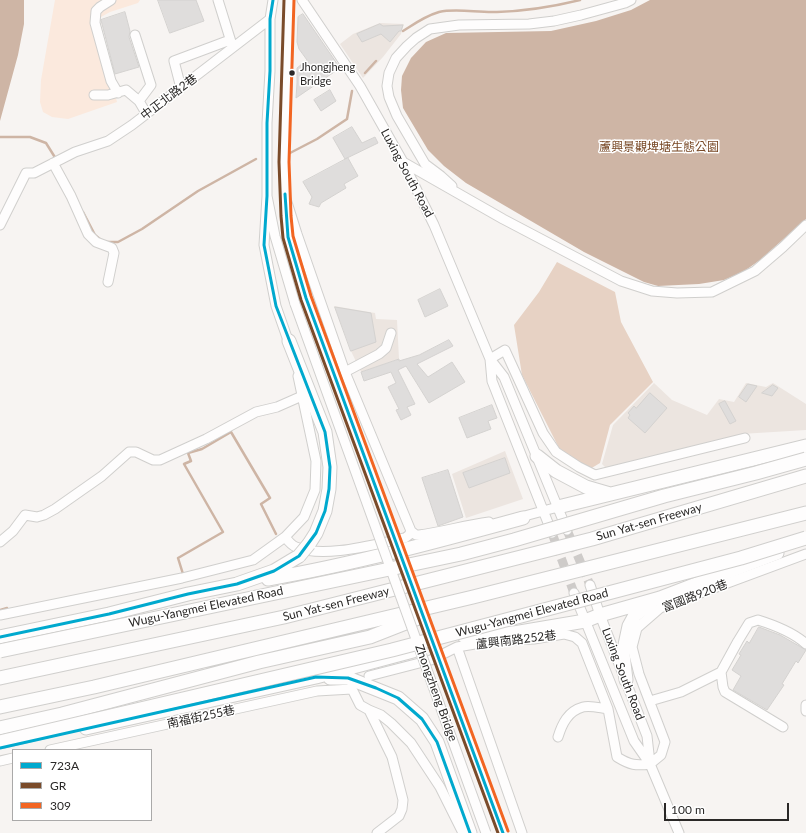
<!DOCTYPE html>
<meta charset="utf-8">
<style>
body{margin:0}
#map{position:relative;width:806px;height:833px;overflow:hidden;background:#f7f4f2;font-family:Lato,sans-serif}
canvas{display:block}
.legend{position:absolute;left:12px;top:749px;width:140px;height:72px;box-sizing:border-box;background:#fff;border:1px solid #aaa9a9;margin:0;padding:5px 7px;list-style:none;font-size:12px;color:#2a2827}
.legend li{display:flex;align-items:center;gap:8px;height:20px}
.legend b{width:20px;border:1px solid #aaa9a9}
.scale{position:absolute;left:664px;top:803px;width:125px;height:18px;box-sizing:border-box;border:2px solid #2a2827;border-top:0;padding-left:5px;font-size:12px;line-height:14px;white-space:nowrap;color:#2a2827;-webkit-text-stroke:3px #fff;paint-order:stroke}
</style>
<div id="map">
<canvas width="806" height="833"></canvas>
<ul class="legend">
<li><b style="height:5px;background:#00a9ce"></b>723A</li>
<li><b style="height:5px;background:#7a4b2a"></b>GR</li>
<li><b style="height:5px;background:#f26522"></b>309</li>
</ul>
<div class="scale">100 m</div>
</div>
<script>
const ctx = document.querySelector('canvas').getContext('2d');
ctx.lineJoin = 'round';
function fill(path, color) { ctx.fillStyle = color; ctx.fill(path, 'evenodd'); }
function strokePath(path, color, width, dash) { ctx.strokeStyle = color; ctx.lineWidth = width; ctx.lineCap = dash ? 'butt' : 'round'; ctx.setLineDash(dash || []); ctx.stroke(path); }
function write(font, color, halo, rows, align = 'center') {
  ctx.font = font + ' Lato,"Noto Sans TC",sans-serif'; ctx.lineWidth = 3; ctx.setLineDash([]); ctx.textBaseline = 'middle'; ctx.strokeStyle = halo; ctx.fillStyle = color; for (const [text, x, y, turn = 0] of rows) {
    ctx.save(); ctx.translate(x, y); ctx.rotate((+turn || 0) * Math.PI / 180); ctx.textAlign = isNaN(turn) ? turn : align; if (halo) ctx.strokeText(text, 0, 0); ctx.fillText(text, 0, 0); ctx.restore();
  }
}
fill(new Path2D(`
 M380,23L404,24L401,34L383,57L363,78L340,44L353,34Z
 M334,306L375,313L376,319L397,320L399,359L361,372L351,351Z
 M654,383L672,400L707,415L719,399L734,402L746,383L766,387L773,383L806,404V430L741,434L607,469L602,464L613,425Z
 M505,451L523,499L466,518L452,474Z`), '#ece5e0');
fill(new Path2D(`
 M55,0H140L138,3L110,12L101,17L96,22L117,102L68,119L52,117L43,112L40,102L41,80Z`), '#fbe9dd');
fill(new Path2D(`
 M557,262L615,292L621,322L653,382L610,425L600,463L590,469L577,462L559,448L522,375L514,325L539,292Z`), '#e7d2c4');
fill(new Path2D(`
 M0,0H24V24L18,55L0,121Z
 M650,0H806V219L760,260L743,272L724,280L699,284L658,286L644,282L584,252L466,183L444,166L428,150L403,108L401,90L402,76L411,58L426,42L446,33L551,31L596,21L631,10Z`), '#ceb5a5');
strokePath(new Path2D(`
 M403,31C414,24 425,16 439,12C457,8 478,13 497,12C525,11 552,7 580,0
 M365,73L376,61
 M0,137H30L46,143L56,159
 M290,153L317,139L347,119L352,91
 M83,212L95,235L101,240
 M106,242H118L142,229L198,191L256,159
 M182,574H183L178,558L223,532L184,464L191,461L188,453L202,449L231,432L270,498L261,504L276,534
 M0,610L7,608`), '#ceb5a5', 2.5);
const building = new Path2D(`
 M158,0H196L204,21L170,33Z
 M125,12L130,31L129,37L139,67L115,74L101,20Z
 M303,14L340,68L296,98L297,83V68L307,60L299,49L297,42L298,17Z
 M380,24L383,26L403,25L401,31H399L390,42L381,34L362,42L357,34Z
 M330,90L336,101L321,111L314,100Z
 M352,127L362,143L375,137L378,143L345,159L333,138Z
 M348,158L358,176L344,184L346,188L321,203L319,207L309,204L312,197L303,182Z
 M440,289L448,306L425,317L418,300Z
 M335,307L371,313L376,342L351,351Z
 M449,340L453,346L417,364L428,377L452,362L465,382L429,403L406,366L398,370L415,404L407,407L411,415L401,420L396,410L399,409L388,387L396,383L391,372L364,381L361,372L399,359V361L419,355Z
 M748,384L757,386L746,402L739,397Z
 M773,385L778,388L772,396L762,393Z
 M650,393L667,408L645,433L628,418L630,415L628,413L634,406L636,408Z
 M725,401L736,421L730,424L719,404Z
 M492,405L497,418L488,421L491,429L467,438L459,418Z
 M505,458L510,473L469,488L463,473Z
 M448,470L463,517L438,526L422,478Z
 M759,627L780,635L806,650L798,663L796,661L782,684L784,685L767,710L733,690L741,676L732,670L741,655L739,654L747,641L749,643Z`);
fill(building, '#dfdddc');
strokePath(building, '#d4d2d0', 1);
strokePath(new Path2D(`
 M567,530L590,585
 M552,533L574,593`), '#cecbc9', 9, [9, 4.5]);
const minor = new Path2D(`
 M111,0L100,7L96,11L95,23L111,81L118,93
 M218,0L232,45
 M273,0L270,19V71L267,123V196L275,236L295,304
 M289,0L284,162L286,216L288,237L306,298
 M302,0L360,86L403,162L434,225L490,359L504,377L567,530
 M135,35L151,85L139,101
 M181,88L174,61L230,40
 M94,95H108L126,90L139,101L146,113
 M403,162L503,219L621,281L652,291L677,293L712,292L755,271L783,247L806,225
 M53,163L71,196L88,234L96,242L112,248L114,253L108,282
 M452,186L441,176L425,164L397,116L389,97L387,86L389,73L396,58L407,46L416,38L430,29L459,25L529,24L554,21L581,15L625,3L631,0
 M267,196L264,245L276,306L290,346
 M285,196L297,234L345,372L411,531L416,535H419C443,532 465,525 489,522
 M0,225L26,173H34L75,152L108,141L132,125L270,19
 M490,359L505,350L543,433L556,452L579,467L595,475L745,438
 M490,359L492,381L552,533
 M345,372L379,354L386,348L391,333
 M517,518L558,507
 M285,537C288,541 291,545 296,547C324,559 375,544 405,538L409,535L411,531
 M0,542L13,531L25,515L37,517L44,515L55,509L102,476L129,452H136L153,460H160L206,439L256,412L277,407L302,396
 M590,585L600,615L647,736L650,763
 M574,593L634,741L650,764L679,833
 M0,615L182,578L253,560L285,537L304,517L315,490L316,461L298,376
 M457,647L522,833
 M721,672L723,687L725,692L783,727
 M369,676L431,660L457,647L493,641L534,639L564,634L575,637L582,643L608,709L617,757C630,765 636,766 650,764
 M650,701L681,692L721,672L738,641L749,623L758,620C774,625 793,632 806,644
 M806,705V711
 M369,710L392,757L403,800L402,809L399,816L377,833
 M558,737C562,724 568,711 583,707C590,705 600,708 608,709
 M50,750L317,691L352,689L360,705L369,710L381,715L391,723L411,743L440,787L463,833
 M0,761L13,758
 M650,764L661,755L665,742L639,674L632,647L637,628L660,608L806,554`);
const highway = new Path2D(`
 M289,341L325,432L330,467L329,489L325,511L316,533L309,544
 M537,456L556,471L586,487L610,494
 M558,507L806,446
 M268,579C354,564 439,541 523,518
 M464,636L474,634L494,632L514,633L585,621L600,615L660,598L777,553
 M0,637L109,614L188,594L237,584L274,571L299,556
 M0,678L284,617L592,539L806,476
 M330,678H348L398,698L422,719L437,742L470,833
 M626,680L623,654L629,626L635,615L650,604
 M0,707L94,687L473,597L806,513
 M0,728L62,714L259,662L370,637L421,617
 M86,728L316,677L413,651`);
strokePath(minor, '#d0cfcd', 11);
strokePath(highway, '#d0cfcd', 15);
strokePath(minor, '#fefdfd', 9);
strokePath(highway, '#fefdfd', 13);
const minorBridge = new Path2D(`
 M306,298L503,833
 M295,304L486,833`);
const highwayBridge = new Path2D(`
 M299,556L309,544
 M0,651L461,554L514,540L664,496L756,473L806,459
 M0,742L392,650L741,558L806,538`);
strokePath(minorBridge, '#d0cfcd', 11, []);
strokePath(highwayBridge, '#d0cfcd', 15, []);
strokePath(minorBridge, '#fefdfd', 9);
strokePath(highwayBridge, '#fefdfd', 13);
strokePath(new Path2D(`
 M285,194L288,237L306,298L503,833
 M0,637L109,614L188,594L237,584L274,571L299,556L316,533L325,511L329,489L330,467L325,432L276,306L264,245L267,196V123L270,71V19L273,0
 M0,748L316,677L348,678L376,688L398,698L422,719L437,742L470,833`), '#00a9ce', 3);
strokePath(new Path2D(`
 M284,0L279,162L281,216L283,238L301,300L498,833`), '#7a4b2a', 3);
strokePath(new Path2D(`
 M294,0L289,162L291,216L293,236L311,296L508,831`), '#f26522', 3);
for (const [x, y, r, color] of [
 [292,73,3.5,"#2a2827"]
]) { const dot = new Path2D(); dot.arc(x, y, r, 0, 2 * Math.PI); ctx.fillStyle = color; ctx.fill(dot); strokePath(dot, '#fff', 1.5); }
write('11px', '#2a2827', '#fff', [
 ["Jhongjheng",300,67],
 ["Bridge",300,81]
], 'left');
write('12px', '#2a2827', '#fff', [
 ["中正北路2巷",169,97,-37],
 ["Luxing South Road",407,173,62],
 ["Sun Yat-sen Freeway",649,522,-16],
 ["富國路920巷",695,596,-21],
 ["Sun Yat-sen Freeway",336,604,-14],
 ["Wugu-Yangmei Elevated Road",206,607,-12],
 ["Wugu-Yangmei Elevated Road",532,613,-15],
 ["蘆興南路252巷",516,640,-7],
 ["Luxing South Road",623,674,69],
 ["Zhongzheng Bridge",436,693,70],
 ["南福街255巷",201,717,-12]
]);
write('12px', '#784825', '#fff', [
 ["蘆興景觀埤塘生態公園",659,147]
]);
</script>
